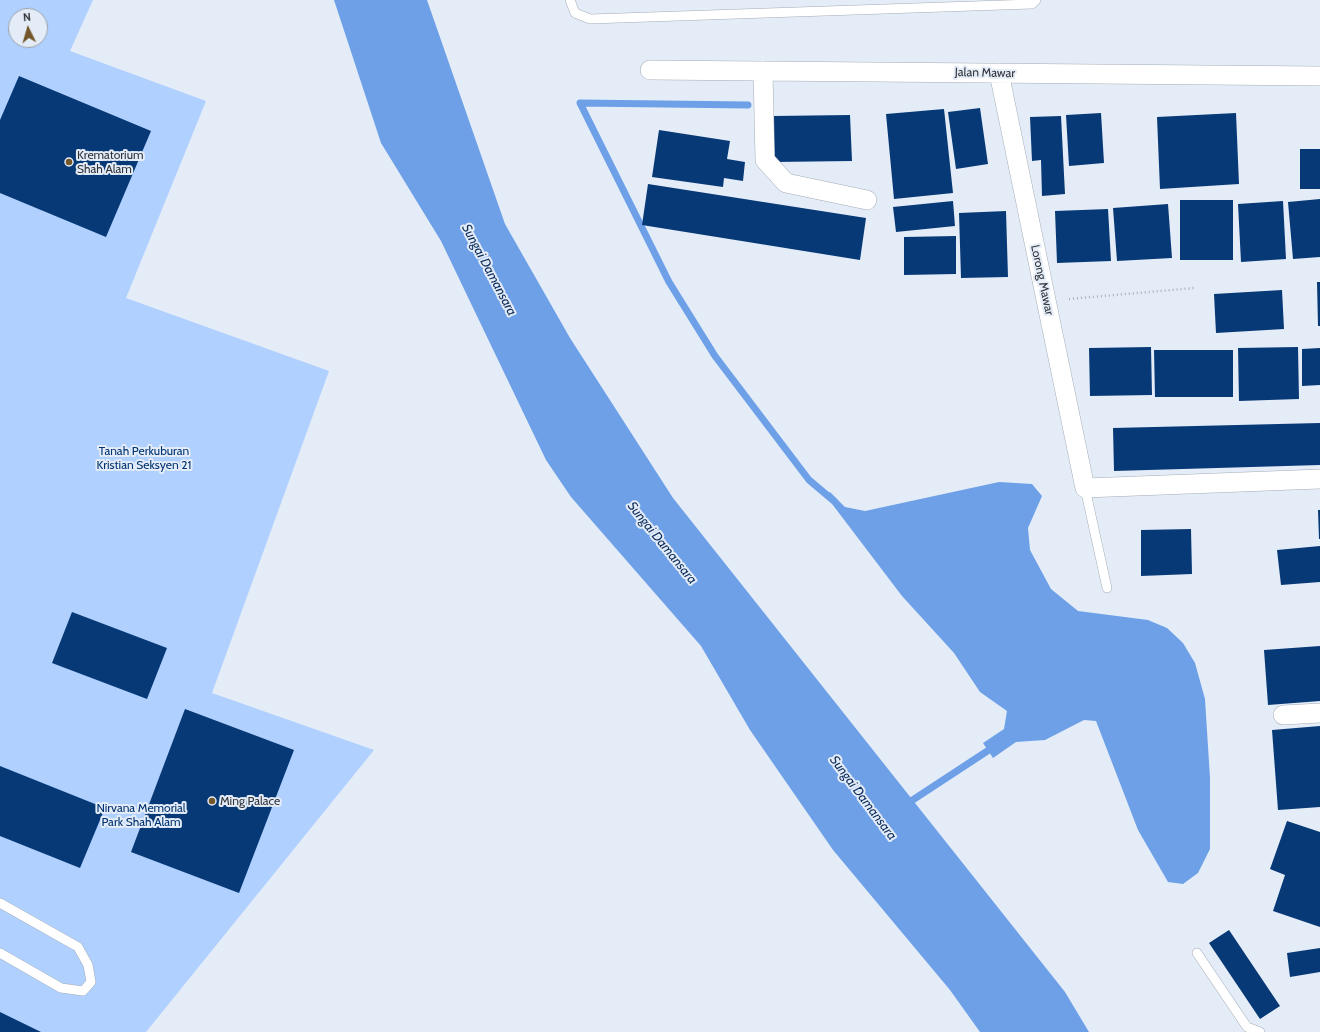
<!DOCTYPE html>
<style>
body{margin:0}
#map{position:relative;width:1320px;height:1032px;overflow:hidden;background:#e4ecf8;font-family:Cabin,sans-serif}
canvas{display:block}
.north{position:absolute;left:8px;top:8px;width:40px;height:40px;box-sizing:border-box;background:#e4ecf8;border:1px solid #9ca2ab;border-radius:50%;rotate:355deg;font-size:11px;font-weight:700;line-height:16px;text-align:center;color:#303338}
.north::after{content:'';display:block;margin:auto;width:14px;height:18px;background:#735629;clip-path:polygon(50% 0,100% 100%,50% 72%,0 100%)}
</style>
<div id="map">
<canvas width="1320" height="1032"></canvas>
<div class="north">N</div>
</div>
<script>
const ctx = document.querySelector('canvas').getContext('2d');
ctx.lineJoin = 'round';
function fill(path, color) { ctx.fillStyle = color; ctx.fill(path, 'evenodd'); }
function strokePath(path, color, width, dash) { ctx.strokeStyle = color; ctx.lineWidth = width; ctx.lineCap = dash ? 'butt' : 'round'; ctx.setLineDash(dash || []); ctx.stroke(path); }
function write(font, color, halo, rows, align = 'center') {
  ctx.font = font + ' Cabin,sans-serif'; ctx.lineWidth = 4; ctx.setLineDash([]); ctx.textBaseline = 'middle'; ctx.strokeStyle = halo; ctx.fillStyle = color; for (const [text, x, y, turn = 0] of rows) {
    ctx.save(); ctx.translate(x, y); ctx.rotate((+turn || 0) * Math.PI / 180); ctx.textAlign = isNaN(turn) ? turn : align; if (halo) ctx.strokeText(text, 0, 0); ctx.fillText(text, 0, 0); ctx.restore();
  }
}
fill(new Path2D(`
 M0,0H93L70,51L206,101L126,298L329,371L212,693L374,750L146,1032H0ZM16,16H40V40H16Z`), '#b0d0ff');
fill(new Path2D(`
 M334,0H427L505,224L570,338L673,498L1065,992L1089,1032H980L950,990L833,850L750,730L701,646L571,497L546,460L441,241L381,143Z
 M999,482L1032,484L1042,496L1028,528L1030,550L1051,589L1078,611L1148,620L1167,628L1183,643L1195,663L1205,699L1210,778V849L1198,873L1183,884L1168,882L1138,830L1096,721L1084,720L1045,740L1016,742L993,758L983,743L1004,729L1007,711L980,692L954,653L902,596L826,496L830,492L845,507L865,511Z`), '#6ea0e8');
strokePath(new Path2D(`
 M748,105L580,103L669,282L715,356L809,480L834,501
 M905,805L995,746`), '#6ea0e8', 7);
fill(new Path2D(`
 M19,76L151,131L106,237L0,193V120Z
 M980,108L988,164L956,169L948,112Z
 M944,109L953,193L894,199L886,114Z
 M1101,113L1104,163L1069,166L1066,115Z
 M1236,113L1239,184L1160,189L1157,117Z
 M850,115L852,161L774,162L773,116Z
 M1061,116L1065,194L1042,196L1041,160L1032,161L1030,117Z
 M659,130L730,141L727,159L745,162L743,181L724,178L723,187L652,177Z
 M1300,149H1320V189H1300Z
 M648,184L866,218L860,260L642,225Z
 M1320,199V257L1293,259L1288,202Z
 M1180,200H1233V260H1180Z
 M953,201L955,226L896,232L893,207Z
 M1283,201L1286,259L1241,262L1238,204Z
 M1168,204L1172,258L1117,261L1113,208Z
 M1108,209L1111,261L1057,263L1055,211Z
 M1006,211L1008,277L961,278L959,213Z
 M956,236V274L904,275V237Z
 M1317,282H1320V326H1318Z
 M1282,290L1284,329L1216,333L1214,294Z
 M1151,347L1152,395L1090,396L1089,348Z
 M1298,347L1299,399L1239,401L1238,348Z
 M1320,348V385L1302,386V349Z
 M1154,350H1233V397H1155Z
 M1320,423V465L1114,471L1113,428Z
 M1318,510H1320V539H1319Z
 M1191,529L1192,574L1141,576V530Z
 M1320,546V582L1281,585L1277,550Z
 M72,612L167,648L147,699L52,663Z
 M1320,646V701L1268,705L1264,650Z
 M185,709L294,750L239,893L131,852Z
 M1320,726V807L1278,810L1272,730Z
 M0,766L105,808L80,868L0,836Z
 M1287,821L1320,832V927L1273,911L1285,875L1270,869Z
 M1229,930L1280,1006L1260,1019L1209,943Z
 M1320,948V972L1290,977L1287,953Z
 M0,1012L41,1032H0Z`), '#073977');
const service = new Path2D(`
 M570,0L575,13L590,19L1032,4L1036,0
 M1085,488L1107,588
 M0,903L78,947L88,965L91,982L83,991L61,988L0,953
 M1197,953L1247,1027L1260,1032`);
const minor = new Path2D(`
 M650,70L1320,76
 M763,71L765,160L786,183L867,200
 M999,73L1085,488L1320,479
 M1283,715L1320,713`);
strokePath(service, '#a4acb6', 10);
strokePath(minor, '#a4acb6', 20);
strokePath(new Path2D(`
 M1069,299L1194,288`), '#a9b0b9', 2.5, [1, 3]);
strokePath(service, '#fff', 9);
strokePath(minor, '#fff', 19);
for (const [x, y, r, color] of [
 [69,162,4,"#735629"],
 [212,801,4,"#735629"]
]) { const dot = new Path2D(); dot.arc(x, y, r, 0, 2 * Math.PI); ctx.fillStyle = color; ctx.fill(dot); strokePath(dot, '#e4ecf8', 1.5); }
write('12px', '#303338', '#e4ecf8', [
 ["Jalan Mawar",985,73,1],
 ["Lorong Mawar",1042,280,78]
]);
write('12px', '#303338', '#e4ecf8', [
 ["Krematorium",77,155],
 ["Shah Alam",77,169],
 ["Ming Palace",220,801]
], 'left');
write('12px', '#013371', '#e4ecf8', [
 ["Tanah Perkuburan",144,451],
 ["Kristian Seksyen 21",144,465],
 ["Nirvana Memorial",141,808],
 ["Park Shah Alam",141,822]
]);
write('italic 13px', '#0c2d5a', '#e4ecf8', [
 ["Sungai Damansara",489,270,62],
 ["Sungai Damansara",662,543,51],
 ["Sungai Damansara",863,798,53]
]);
</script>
